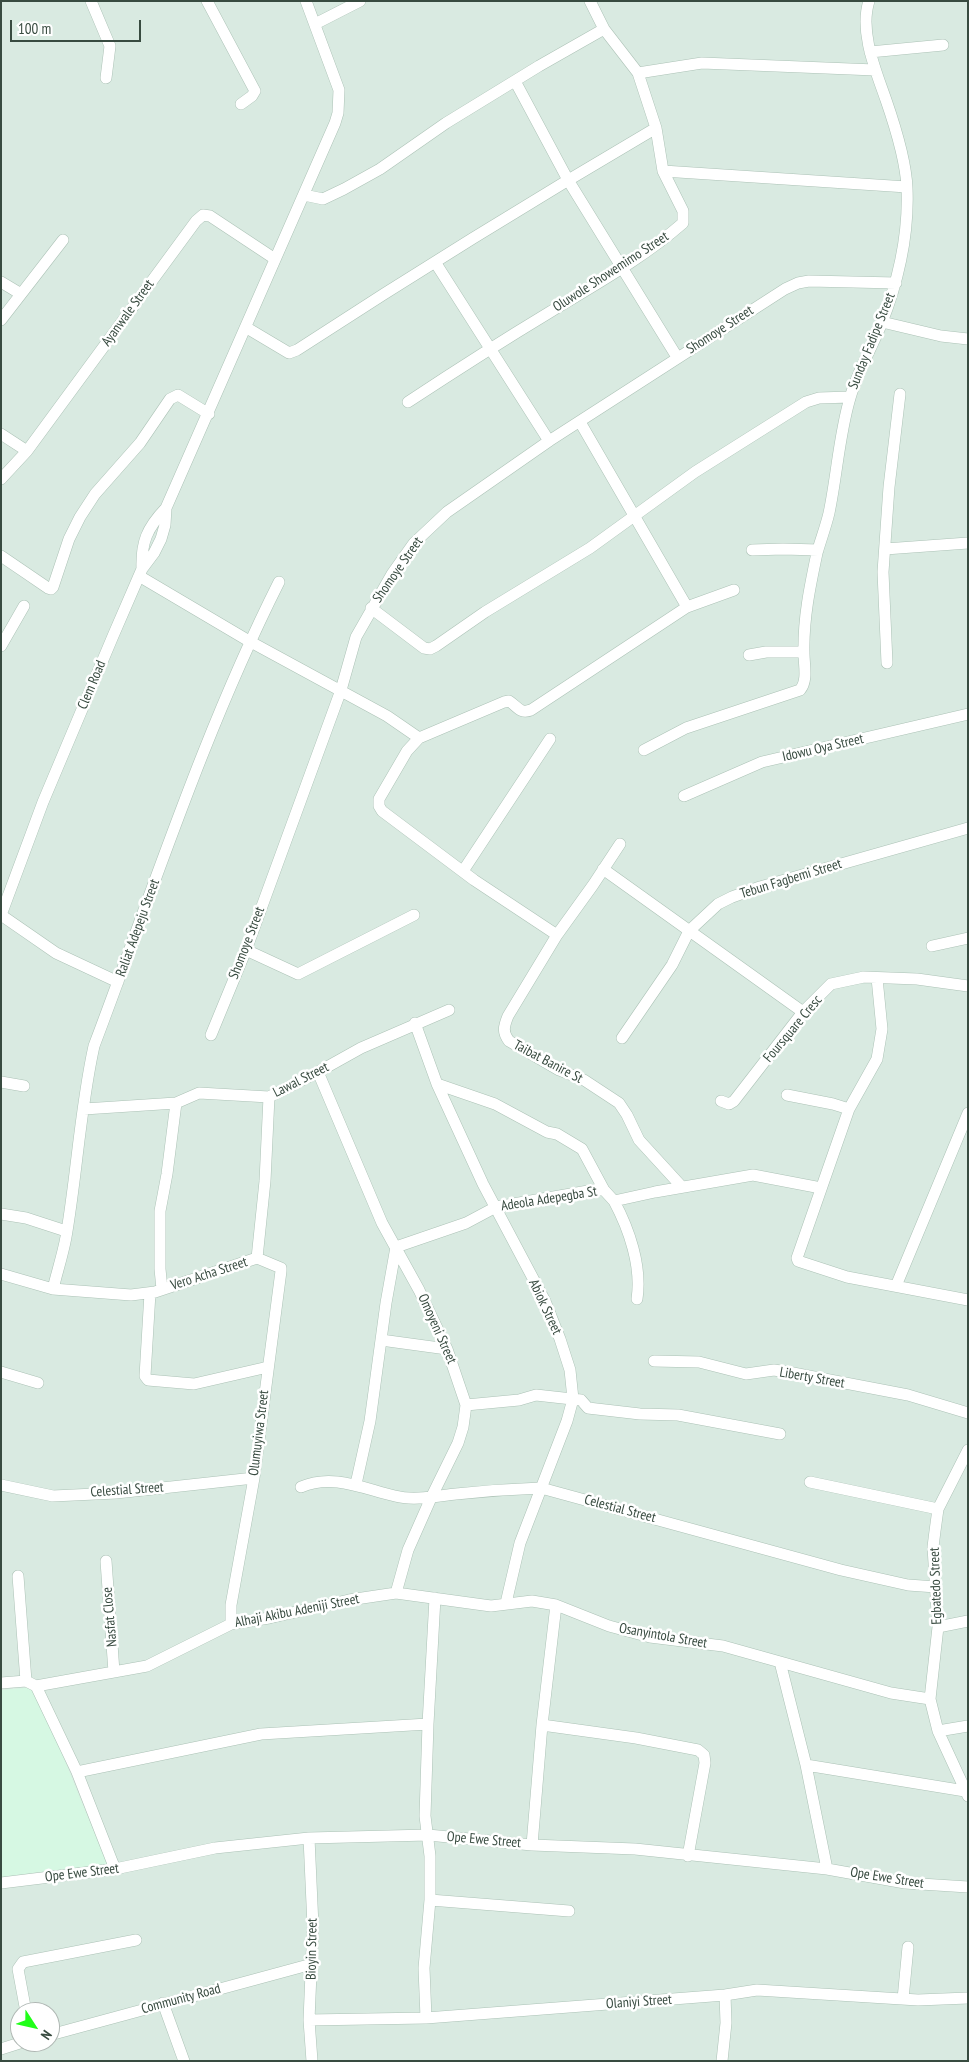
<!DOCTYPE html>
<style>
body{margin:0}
#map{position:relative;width:969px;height:2062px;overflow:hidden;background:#ebf6f1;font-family:"PT Sans Narrow",sans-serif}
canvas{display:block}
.frame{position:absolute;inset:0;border:2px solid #384b40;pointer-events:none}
.north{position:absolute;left:10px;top:2002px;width:50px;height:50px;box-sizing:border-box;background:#fff;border:1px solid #afb7b3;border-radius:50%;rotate:125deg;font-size:14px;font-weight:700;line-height:20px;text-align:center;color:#384b40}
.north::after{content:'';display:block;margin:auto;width:18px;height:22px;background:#21ff19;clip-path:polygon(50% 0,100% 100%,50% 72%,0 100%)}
.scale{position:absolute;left:10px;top:20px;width:131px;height:22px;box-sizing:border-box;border:2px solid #384b40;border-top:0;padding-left:6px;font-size:15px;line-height:18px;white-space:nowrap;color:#384b40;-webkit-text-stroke:4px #fff;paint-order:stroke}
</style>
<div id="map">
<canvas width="969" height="2062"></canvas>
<div class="frame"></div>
<div class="north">N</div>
<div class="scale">100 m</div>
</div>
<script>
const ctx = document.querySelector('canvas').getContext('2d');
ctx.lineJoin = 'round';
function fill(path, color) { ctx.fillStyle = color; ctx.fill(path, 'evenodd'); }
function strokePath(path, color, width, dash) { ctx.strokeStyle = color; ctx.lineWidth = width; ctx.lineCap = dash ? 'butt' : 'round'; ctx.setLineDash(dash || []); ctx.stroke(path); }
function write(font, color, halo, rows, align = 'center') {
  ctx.font = font + ' "PT Sans Narrow",sans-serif'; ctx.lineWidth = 5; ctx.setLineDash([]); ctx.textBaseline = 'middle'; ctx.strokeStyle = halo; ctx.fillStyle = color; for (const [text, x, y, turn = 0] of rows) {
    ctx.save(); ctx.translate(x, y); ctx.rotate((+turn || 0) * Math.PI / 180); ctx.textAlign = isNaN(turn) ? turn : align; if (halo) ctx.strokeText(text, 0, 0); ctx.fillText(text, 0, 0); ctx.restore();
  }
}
fill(new Path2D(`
 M1,1H968V2061H1ZM20,2012H50V2042H20Z`), '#d9eae1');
fill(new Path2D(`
 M35,1687L107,1864L1,1877V1690Z`), '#d6f8e3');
const minor = new Path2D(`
 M91,1L110,46L106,78
 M207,1L255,91L252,96L241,104
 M315,24L360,1
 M870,52L943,45
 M638,73L702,63L875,70
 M515,81L568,180L677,357
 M663,171L907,187
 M304,195L323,199L344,189L380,169L446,123L539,66L604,29
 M435,262L549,441
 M1,282L21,294
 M1,320L63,240
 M882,322L941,336L968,339
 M247,328L289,353L297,350C415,273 535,199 656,128
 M408,402C455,371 502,341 550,312C596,284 643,258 683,223V211L663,171L656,128L638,73L604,29L590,1
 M580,422L687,607
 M1,434L27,451
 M1,479L27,451L196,221L203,215L210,216L275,259
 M885,549L968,543
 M752,550L783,549L818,550
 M1,556L48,588L51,589L53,587L69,539L80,517L95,494L140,443L170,399L178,395L209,414
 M142,569C141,542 147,528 166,508
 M139,576L249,641L387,716L419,738
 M371,608L424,648L430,649L436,646L485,612L590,548L695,472L806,402L819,398L850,397
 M1,646L24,606
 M749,655L766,652H804
 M887,663L883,572L889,487L900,394
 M644,750L686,728L800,690C808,681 804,665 804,654C803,619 810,586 817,553C821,539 826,526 829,513C837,475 839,435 850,398C857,373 871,349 881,325C898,282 909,235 907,188C906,161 895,126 886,100C876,71 859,32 869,1
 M684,796L762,762L968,714
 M620,844L593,885L557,935L508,1016C504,1026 502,1032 509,1041L559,1070L584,1080L619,1103L627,1115L639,1140L682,1187
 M603,869L803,1012
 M463,871L550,739
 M1,915L43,802L113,636L142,569L154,553L161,539L165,525L166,508L335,123L338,113L339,90L306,1
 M1,915L56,953L118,982
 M557,935L474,880L382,811L379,806V799L407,751L419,738L504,702L509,701C518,707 520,714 531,710L687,607L734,590
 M932,946L968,938
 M246,950L298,974L414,915
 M877,978L882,1029L877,1059L849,1109L797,1258L798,1261L847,1277L968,1300
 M415,1023L437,1084L483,1184L545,1301L560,1339L570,1370L573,1399L567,1421L520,1543L506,1603
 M211,1035L246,950L341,690L356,637L392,574L414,543L447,512L549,441L785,289L798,283L809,281L896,283
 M622,1038L672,965L689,931L718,904L732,897L760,887L968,828
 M318,1072L382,1223L419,1290L447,1349L466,1405L463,1427L458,1443L431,1498L408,1550L396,1593
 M1,1082L24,1086
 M437,1084L495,1104L547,1132L557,1134L582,1149L604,1190
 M787,1095L833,1104L849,1109
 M721,1101L729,1104L734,1101L803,1012L831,984L864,977L917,979L968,986
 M84,1109L176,1103L199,1093L269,1097L318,1072L361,1048L449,1010
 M614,1201C629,1229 642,1266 637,1299
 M1,1214L26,1218L66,1231
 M1,1274L53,1289L131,1295L155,1292L257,1258L265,1181L269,1097
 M896,1286L968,1113
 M53,1289C57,1272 63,1254 66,1237C77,1173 80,1109 94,1046C153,890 204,731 279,582
 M162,1289L160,1269V1211L167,1174L176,1103
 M150,1293L145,1376L148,1380L194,1384L268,1367
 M381,1340L447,1349
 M654,1361L699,1362L746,1374L774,1370L793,1373L908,1395L968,1413
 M1,1372L38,1383
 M466,1405L519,1400L536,1395L581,1400L588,1408L640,1414L678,1415L780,1434
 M968,1450L938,1509L935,1531L933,1547L938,1627L930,1699L938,1731L968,1796
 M810,1482L938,1509
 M356,1484L370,1421L386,1303L396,1247L466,1223L496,1207L594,1190H604L614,1201L655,1192L753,1175L821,1188
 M1,1485L53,1496L116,1493L254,1478
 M301,1487C333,1473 364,1489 395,1496C414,1501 437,1496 456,1494C484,1491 512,1489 541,1488L841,1570L908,1585L936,1587
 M106,1561L114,1672
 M18,1576L26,1681
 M231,1624V1605L254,1478L281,1271V1268L257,1258
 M938,1627L968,1621
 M780,1662L806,1765L827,1869
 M1,1683L26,1681L36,1686L147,1666L231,1624L269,1618L349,1600L396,1593L491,1606L532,1601L556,1605L609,1626L650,1637L723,1646L891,1693L930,1699
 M36,1686L77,1772L115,1869
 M542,1725L636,1738L698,1750L704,1755L705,1763L688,1856
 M938,1731L968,1726
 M806,1765L965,1791
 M77,1772L261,1734L428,1724
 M309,1838L313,1926L309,2020L312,2061
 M532,1845L542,1725L556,1605
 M1,1883L115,1869L215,1848L309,1838L428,1835L532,1845L635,1849L827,1869L905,1883L968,1887
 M430,1900L569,1911
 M903,1999L908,1947
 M163,2003L184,2061
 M26,2012L18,1969L23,1962L136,1940
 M426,2018L424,1968L430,1900V1856L425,1816L428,1724L435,1598
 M309,2020L426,2018L725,1995L757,1990L918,2000L968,1998
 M50,2035L312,1964
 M1,2049L23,2042
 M722,2061L726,2023L725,1995`);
strokePath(minor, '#acc2b6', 12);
strokePath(minor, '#fff', 11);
write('14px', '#384b40', '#fff', [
 ["Oluwole Showemimo Street",611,272,-33],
 ["Ayanwale Street",128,313,-54],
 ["Shomoye Street",720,330,-33],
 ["Sunday Fadipe Street",872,341,-68],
 ["Shomoye Street",398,570,-55],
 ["Clem Road",92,685,-67],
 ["Idowu Oya Street",823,748,-13],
 ["Tebun Fagbemi Street",791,879,-17],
 ["Raliat Adepeju Street",138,928,-70],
 ["Shomoye Street",247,943,-69],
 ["Foursquare Cresc",793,1029,-50],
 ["Taibat Banire St",548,1062,28],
 ["Lawal Street",301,1080,-27],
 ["Adeola Adepegba St",549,1199,-9],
 ["Vero Acha Street",209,1274,-18],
 ["Abiok Street",545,1307,65],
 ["Omoyeni Street",437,1329,66],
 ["Liberty Street",812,1378,10],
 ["Olumuyiwa Street",259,1433,-83],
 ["Celestial Street",127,1490,-4],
 ["Celestial Street",620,1509,15],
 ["Egbatedo Street",936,1586,-92],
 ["Alhaji Akibu Adeniji Street",297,1611,-11],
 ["Nasfat Close",110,1617,-95],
 ["Osanyintola Street",663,1636,10],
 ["Ope Ewe Street",484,1840,5],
 ["Ope Ewe Street",82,1873,-7],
 ["Ope Ewe Street",887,1878,9],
 ["Bioyin Street",312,1949,-89],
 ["Community Road",181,1999,-15],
 ["Olaniyi Street",639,2002,-4]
]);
</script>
